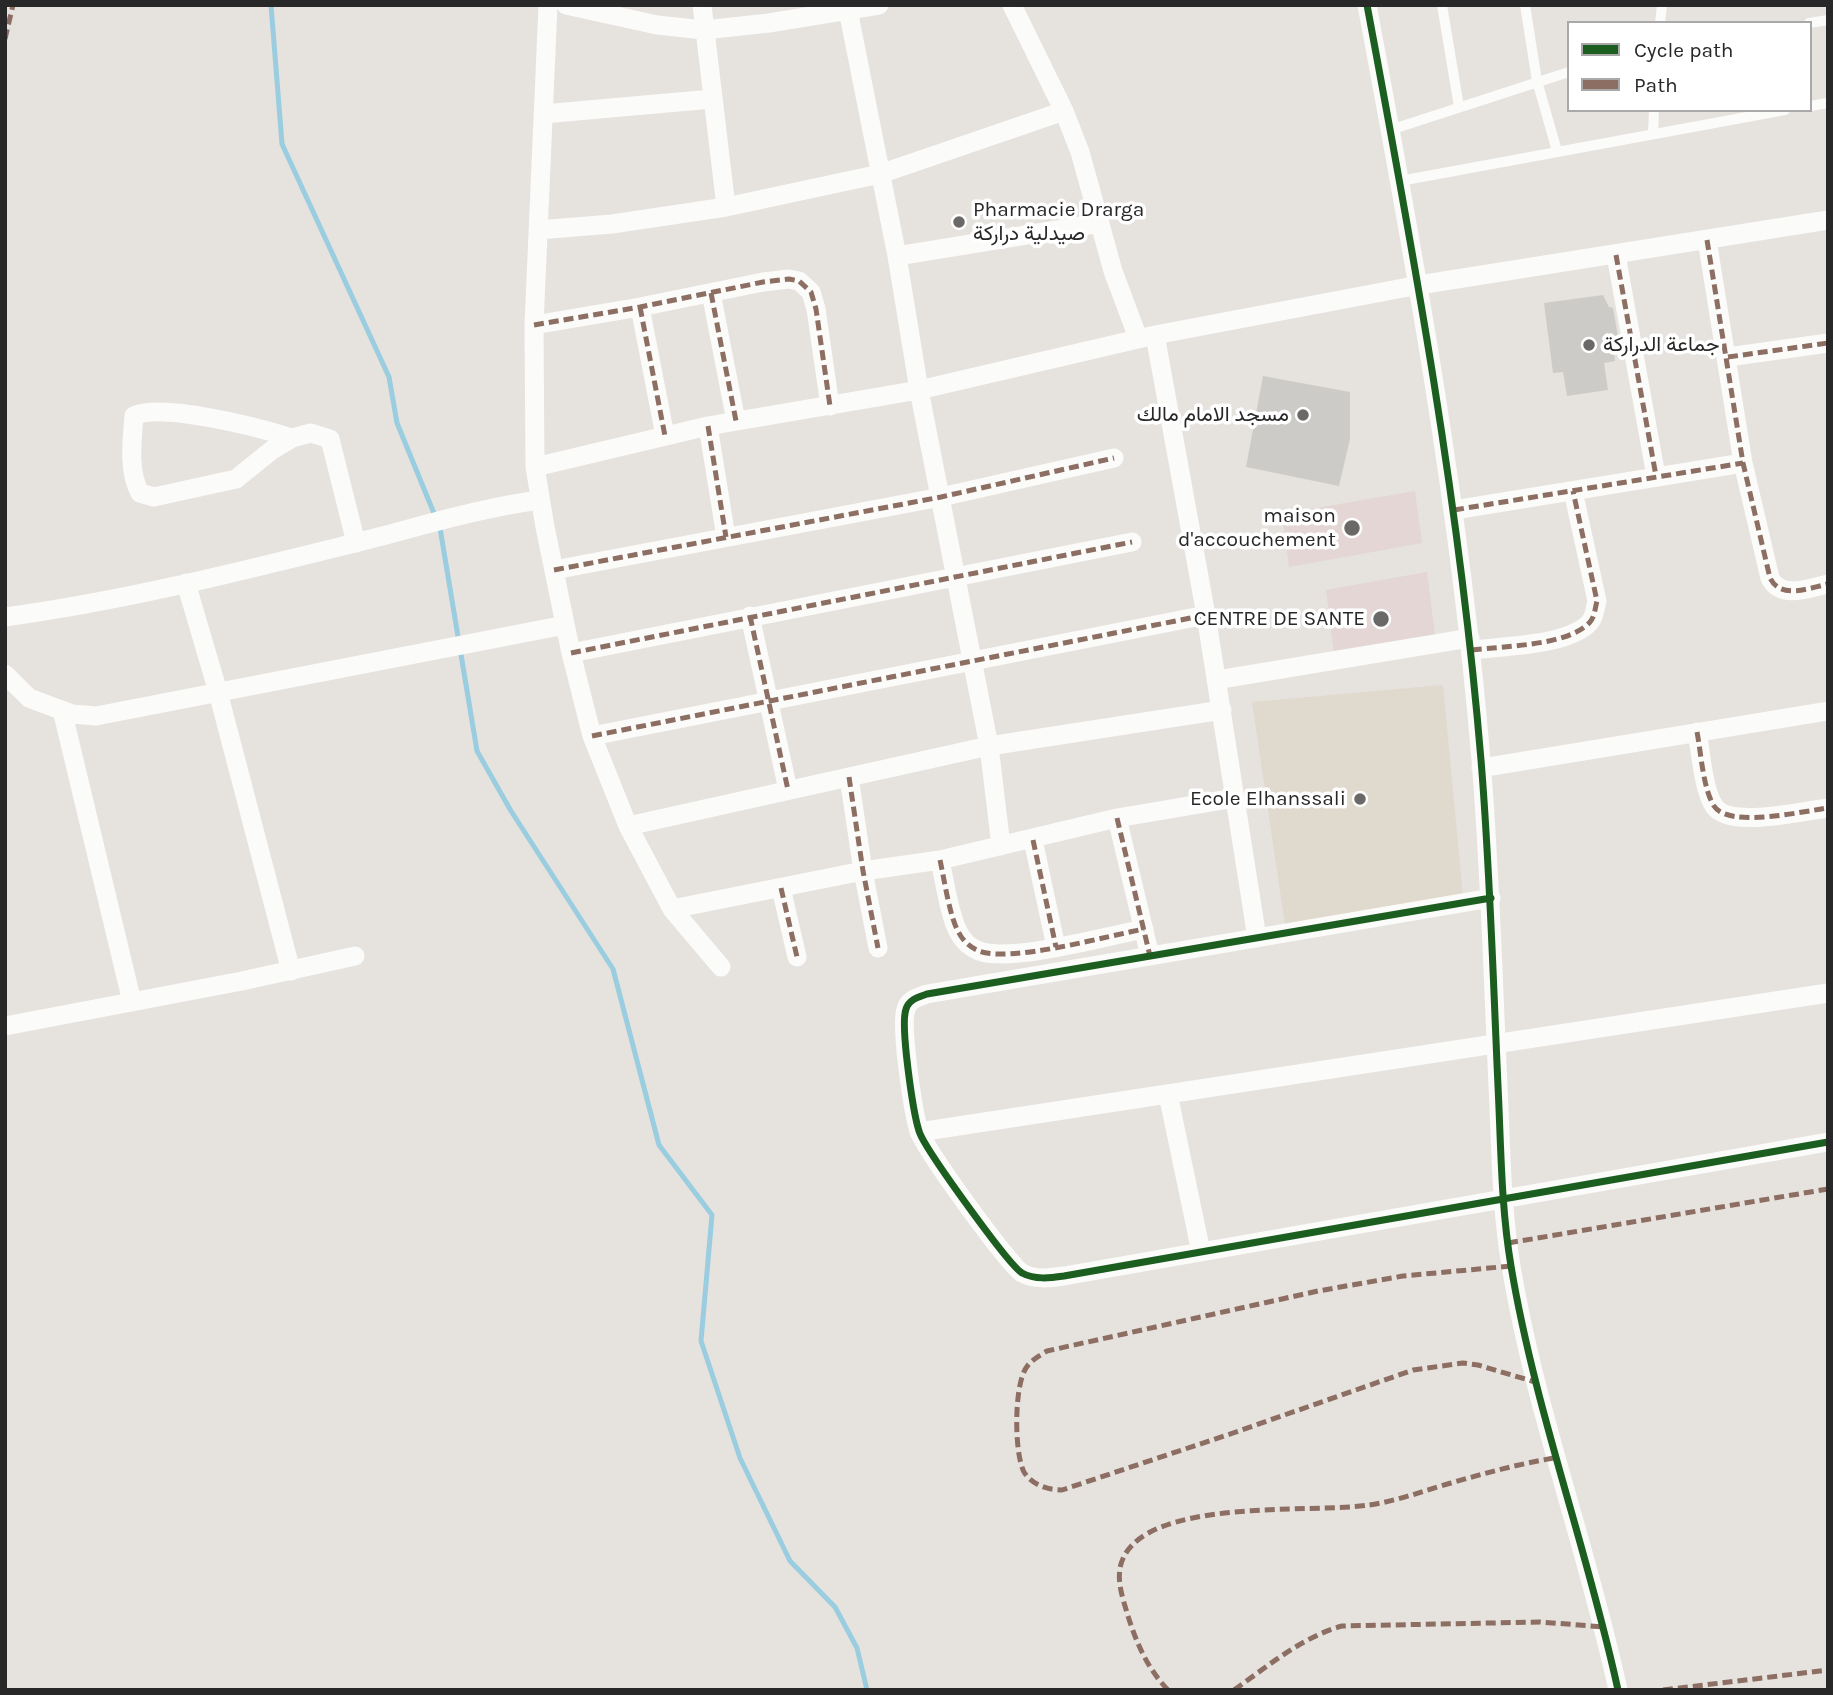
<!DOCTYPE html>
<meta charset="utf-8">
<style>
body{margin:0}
#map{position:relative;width:1833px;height:1695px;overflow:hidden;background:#e6e2de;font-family:Karla,sans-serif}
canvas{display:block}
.frame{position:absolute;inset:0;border:7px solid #282828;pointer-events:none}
.legend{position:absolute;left:1567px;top:21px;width:245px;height:91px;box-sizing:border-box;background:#fff;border:2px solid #a9a9a9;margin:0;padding:9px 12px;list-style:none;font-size:21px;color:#282828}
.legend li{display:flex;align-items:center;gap:14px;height:35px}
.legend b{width:35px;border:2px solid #a9a9a9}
</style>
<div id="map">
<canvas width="1833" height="1695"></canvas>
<div class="frame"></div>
<ul class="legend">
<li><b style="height:9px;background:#1b5e20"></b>Cycle path</li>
<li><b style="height:9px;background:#8d6e63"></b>Path</li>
</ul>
</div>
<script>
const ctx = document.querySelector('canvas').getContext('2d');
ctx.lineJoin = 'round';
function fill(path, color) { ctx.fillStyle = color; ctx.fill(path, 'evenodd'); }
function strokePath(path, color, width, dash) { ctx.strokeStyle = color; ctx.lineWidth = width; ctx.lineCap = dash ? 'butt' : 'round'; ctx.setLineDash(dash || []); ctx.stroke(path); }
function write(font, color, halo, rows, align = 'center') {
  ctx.font = font + ' Karla,Vazirmatn,sans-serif'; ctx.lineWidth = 7; ctx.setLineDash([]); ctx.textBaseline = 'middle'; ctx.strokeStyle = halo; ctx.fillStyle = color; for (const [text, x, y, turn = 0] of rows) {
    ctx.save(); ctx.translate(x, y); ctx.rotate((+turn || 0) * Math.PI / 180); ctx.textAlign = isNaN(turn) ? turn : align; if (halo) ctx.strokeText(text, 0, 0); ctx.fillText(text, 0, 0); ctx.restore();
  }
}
fill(new Path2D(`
 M1443,685L1463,897L1285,925L1252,702Z`), '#e0d9cd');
fill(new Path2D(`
 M1415,491L1422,543L1289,567L1282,514Z
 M1427,572L1435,636L1334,653L1326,590Z`), '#e3d6d5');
strokePath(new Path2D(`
 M271,5L282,144L389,377L397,423L440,528L477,751L511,811L613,969L659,1145L712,1215L701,1341L740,1458L790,1561L835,1607L857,1648L867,1690`), '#9acddf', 5);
fill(new Path2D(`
 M1603,295L1609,307L1613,308L1620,348H1614L1615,361L1604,363L1608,390L1567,396L1563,372L1553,373L1544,303Z
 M1263,376L1350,392V439L1339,486L1246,467Z`), '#cdcbc8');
strokePath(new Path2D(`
 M1442,5L1459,107
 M1525,5L1537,81L1557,151
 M1660,23L1662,5
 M1809,23L1828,20
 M1810,106L1828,103
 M1390,130L1569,72
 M1653,133L1654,110
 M1400,181L1785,110`), '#fbfbfa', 10);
strokePath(new Path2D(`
 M548,5L534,325L535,467L545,527L571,653L592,736L628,826L672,909L721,967
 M566,5L657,25L704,30L769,23L879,5
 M702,5L726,207
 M847,5L897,256L919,390L989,746L1001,846
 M1012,5L1064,111L1080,152L1113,271L1138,338
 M1367,5C1414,256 1460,506 1481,760C1490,869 1493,977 1498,1086C1501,1146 1501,1207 1511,1266C1535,1410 1587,1547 1618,1690
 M543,114L712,99
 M538,230L612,224L726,207L880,174L1064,111
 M1707,240L1743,463L1770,578C1781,600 1809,588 1828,584
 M1616,255L1656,476
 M897,256L1100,223
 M711,293L736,421
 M640,307L665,436
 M534,325L640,307L763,282L789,279L799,281L811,292L816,309L830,406
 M1155,335L1206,615L1257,938
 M1728,357L1828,343
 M708,426L726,537
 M292,438C261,428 161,402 134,416C132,440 128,472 140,493L154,497L236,479L272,450L292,438L311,433L330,439L356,543
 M535,467L708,426L919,390L1155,335L1419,285L1828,220
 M1454,510L1743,463
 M554,570L941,497L1114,458
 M186,583L218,692L291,971
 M750,616L788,790
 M5,617C124,601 242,571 359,542C419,527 479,508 540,500
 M1472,650C1503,646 1569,646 1590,622C1595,616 1595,608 1597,601L1573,491
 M571,653L1132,542
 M5,674L29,698L72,714L96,716L565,625
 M1216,680L1470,638
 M62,710L132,1002
 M1697,732C1701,752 1703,789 1714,806C1729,829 1803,811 1828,808
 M592,736L1206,615
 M1481,768L1828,711
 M849,777L863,871L878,948
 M1117,818L1150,956
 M628,826L989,746L1222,710
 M1033,840L1056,947
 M940,860C944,878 950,919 959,933C963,941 971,948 979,951C1011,963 1107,936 1144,929
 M781,888L797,957
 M1491,898L927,994C919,997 909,999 906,1009C900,1025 913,1112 919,1131C924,1148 1008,1264 1022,1273C1035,1280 1050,1278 1064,1276L1828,1142
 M672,909L863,871L940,860L1117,818L1235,798
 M5,1026L242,981L355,956
 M1168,1094L1201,1252
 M919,1132L1828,993`), '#fbfbfa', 19);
strokePath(new Path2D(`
 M5,39L13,5
 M1707,240L1743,463L1770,578C1781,600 1809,588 1828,584
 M1616,255L1656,476
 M711,293L736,421
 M640,307L665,436
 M534,325L640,307L763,282L789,279L799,281L811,292L816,309L830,406
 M1728,357L1828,343
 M708,426L726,537
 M1454,510L1743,463
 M554,570L941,497L1114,458
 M750,616L788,790
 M1472,650C1503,646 1569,646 1590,622C1595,616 1595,608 1597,601L1573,491
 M571,653L1132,542
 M1697,732C1701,752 1703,789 1714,806C1729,829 1803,811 1828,808
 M592,736L1206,615
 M849,777L863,871L878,948
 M1117,818L1150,956
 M1033,840L1056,947
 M940,860C944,878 950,919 959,933C963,941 971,948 979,951C1011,963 1107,936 1144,929
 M781,888L797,957
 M1508,1243L1828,1189
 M1511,1266L1403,1276L1318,1291L1047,1351C1039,1356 1031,1360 1026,1368C1014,1386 1014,1453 1024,1472C1032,1485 1048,1490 1062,1490L1233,1433L1413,1370L1463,1363L1478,1365L1535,1382
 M1168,1690C1145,1666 1134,1637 1125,1606C1121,1593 1117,1577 1121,1564C1141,1496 1312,1514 1369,1505C1397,1501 1423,1491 1451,1483C1485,1473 1519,1464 1554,1458
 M1234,1690C1268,1666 1302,1637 1342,1626L1540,1622L1605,1627
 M1663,1690L1828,1670`), '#8d6e63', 5, [10, 5]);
strokePath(new Path2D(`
 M1367,5C1414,256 1460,506 1481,760C1490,869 1493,977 1498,1086C1501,1146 1501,1207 1511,1266C1535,1410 1587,1547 1618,1690
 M1491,898L927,994C919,997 909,999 906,1009C900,1025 913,1112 919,1131C924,1148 1008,1264 1022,1273C1035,1280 1050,1278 1064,1276L1828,1142`), '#1b5e20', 7);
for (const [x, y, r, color] of [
 [959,222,7,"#6a6968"],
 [1589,345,7,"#6a6968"],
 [1303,415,7,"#6a6968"],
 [1352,528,9,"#6a6968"],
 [1381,619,9,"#6a6968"],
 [1360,799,7,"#6a6968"]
]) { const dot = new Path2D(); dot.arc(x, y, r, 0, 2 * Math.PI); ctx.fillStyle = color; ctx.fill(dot); strokePath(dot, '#fff', 2.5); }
write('21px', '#282828', '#fff', [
 ["Pharmacie Drarga",973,210,"left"],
 ["صيدلية دراركة",973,234,"left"],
 ["جماعة الدراركة",1603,345,"left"],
 ["مسجد الامام مالك",1289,415],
 ["maison",1336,516],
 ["d'accouchement",1336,540],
 ["CENTRE DE SANTE",1365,619],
 ["Ecole Elhanssali",1346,799]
], 'right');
</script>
